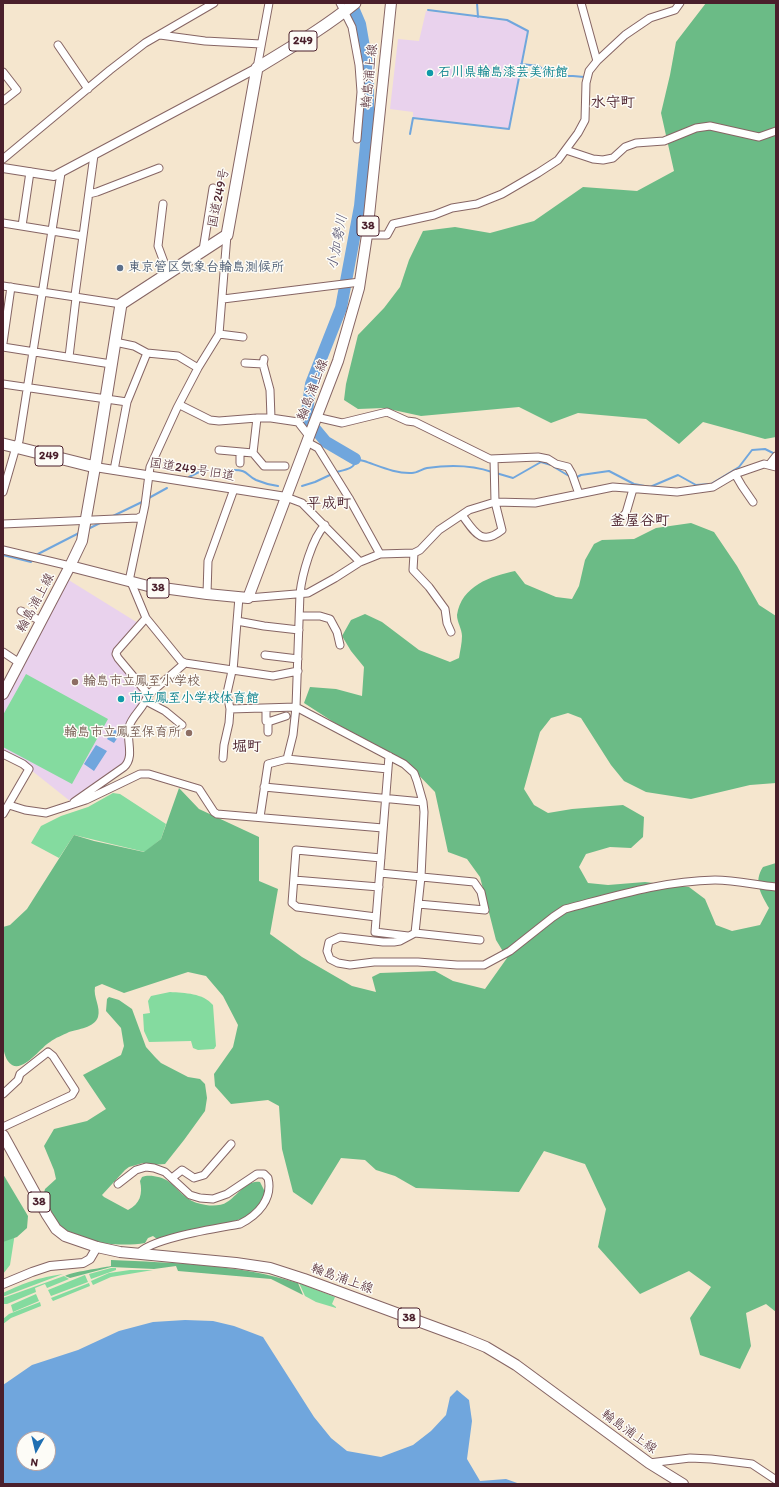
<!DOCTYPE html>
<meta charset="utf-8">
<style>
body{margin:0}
#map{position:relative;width:779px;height:1487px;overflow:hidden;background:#f5e6ce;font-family:Itim,sans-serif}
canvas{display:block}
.frame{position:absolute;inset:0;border:4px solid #4a1f2b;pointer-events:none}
.north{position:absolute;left:16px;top:1431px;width:40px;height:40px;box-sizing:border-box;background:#fdfcf7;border:1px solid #b5a4a5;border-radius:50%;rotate:188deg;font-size:11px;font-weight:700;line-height:16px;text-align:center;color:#4a1f2b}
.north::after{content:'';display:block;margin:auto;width:14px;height:18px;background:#1f6fb2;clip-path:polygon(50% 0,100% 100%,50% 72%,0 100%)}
</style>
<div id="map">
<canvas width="779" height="1487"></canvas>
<div class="frame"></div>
<div class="north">N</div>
</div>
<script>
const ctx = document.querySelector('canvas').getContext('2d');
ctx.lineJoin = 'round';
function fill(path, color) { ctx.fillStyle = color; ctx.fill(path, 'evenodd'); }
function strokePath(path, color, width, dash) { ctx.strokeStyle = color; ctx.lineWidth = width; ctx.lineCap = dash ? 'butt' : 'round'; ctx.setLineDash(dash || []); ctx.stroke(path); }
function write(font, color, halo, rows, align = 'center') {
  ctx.font = font + ' Itim,"Klee One",sans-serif'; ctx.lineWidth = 3; ctx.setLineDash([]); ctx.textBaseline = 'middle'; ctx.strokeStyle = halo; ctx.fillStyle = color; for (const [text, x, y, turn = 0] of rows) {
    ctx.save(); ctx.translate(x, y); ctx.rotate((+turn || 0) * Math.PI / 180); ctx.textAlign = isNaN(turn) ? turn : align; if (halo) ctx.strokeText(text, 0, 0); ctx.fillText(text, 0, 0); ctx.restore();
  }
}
fill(new Path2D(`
 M426,11L507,21L527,31L509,128L413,117V112L390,109L398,39L419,41Z
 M67,579L138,623L113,651L112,654L145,692V698L127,725V757L124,764L70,801L31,770L32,767L3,753V701Z`), '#e9d2ed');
fill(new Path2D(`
 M26,674L108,719L72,784L3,747V715Z
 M113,793L120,794L166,824L161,839L145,852L74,835L59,858L31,843L41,826L61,816L88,807Z
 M170,992C185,993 203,993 213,1005L216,1046L214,1049L198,1050L193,1048L191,1041L149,1042L144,1031L143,1014L150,1013L148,1001L151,996Z
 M3,1196L15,1233L10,1265L3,1274Z
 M111,1268H116V1270L91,1279L89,1274Z
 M130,1270H153L111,1277L93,1285L91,1281L109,1273Z
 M63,1274L5,1296H3V1293C26,1282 38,1278 63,1274Z
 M85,1275L88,1282L51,1296L48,1290Z
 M64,1276L69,1279L47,1288L45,1284L35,1288L36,1292L7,1304H3V1298Z
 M89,1283L90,1286L53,1301L51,1298Z
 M299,1283L335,1297L332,1304L336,1307V1308L316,1302L305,1296Z
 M36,1294L39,1301L13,1312L11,1305Z
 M40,1302L41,1306L11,1318L3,1324V1319L9,1314Z`), '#84db9f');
fill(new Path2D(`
 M706,3H776V437L765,439L703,422L679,444L646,419L578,413L551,423L519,407L421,416L384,408L358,409L344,400L346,384L358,335L384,308L400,287L409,260L423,231L455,227L490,233L534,221L583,187L637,191L674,171L661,113L670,75L676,42Z
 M691,523L714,532L737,566L759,605L776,616V783L750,785L691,799L646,792L624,781L611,765L581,718L568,713L551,718L540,732L524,789L534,805L548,813L572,809L623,805L644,817L643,837L631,848L610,847L586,854L579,867L588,883L608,885L645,882L689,887L705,899L716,925L732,931L760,925L769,908C761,894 753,882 763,867L776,863V1312L766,1304L746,1313L751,1346L740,1369L700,1355L690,1318L711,1287L689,1271L640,1294L598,1247L606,1209L585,1164L544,1151L519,1192L416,1188L395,1176L376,1170L365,1160L341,1158L312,1205L293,1192L282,1149L279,1106L268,1100L231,1104L215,1086L214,1074L233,1047L238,1025L223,996L206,976L188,972L124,993L102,984L95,987C93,997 101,1007 98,1017C94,1028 78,1029 69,1032C63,1035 55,1038 50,1042C41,1047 24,1072 12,1065C0,1057 3,1032 3,1019L4,1016L3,1008V927L10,925L27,909L74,835L94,841L144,852L161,839L179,788L199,809L259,837V881L278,889L270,934L302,957L352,986L376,992L372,977L380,973L435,971L453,981L485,989L507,958L496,940L480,877L467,859L448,852L435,792L408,764L352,734L304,703L310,687L336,689L362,696L364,667L351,651L342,636L351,620L365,614L382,622L419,650L450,662L459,658C460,651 462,643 462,636C462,629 457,622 457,615C461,586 491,576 515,571L525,584L556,597L572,599L579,586L585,560L594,544L602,540L634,539L656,528Z
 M109,997L119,1000L132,1009L146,1047L155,1057L161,1063L188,1077L200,1079L205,1084L207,1098L205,1111L184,1140L165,1164L151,1165L143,1163L129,1167L125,1170L102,1195L104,1197L128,1210C140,1204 143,1194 140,1181L142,1177C149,1174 162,1177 168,1181C175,1186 180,1193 187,1198C193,1202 199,1204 206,1205C212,1206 222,1206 227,1202C237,1196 247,1179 260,1182L264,1190V1195L258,1207L244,1218L231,1222L157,1239L153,1236L148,1238L145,1243C121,1247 77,1244 59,1224C52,1215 48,1204 44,1193L45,1189L56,1179L54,1170L44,1146L54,1129L87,1121L106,1109L83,1075L121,1055L124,1046L121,1028L106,1011L107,999Z
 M3,1174L28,1216L27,1228L17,1237L3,1242Z
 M111,1260C173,1263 238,1264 298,1283L303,1295L271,1279L178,1271L176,1266L154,1269L111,1267L70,1278L65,1276C71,1272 102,1268 111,1266Z`), '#6bbb86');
fill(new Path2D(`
 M114,729L120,734L114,743L107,739Z
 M96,745L107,751L94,771L84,764Z
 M185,1320L213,1321L234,1326L263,1337L314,1417L331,1438L347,1451L381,1457L413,1445L431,1431L446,1415L450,1397L457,1390L469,1400L472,1421L467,1459L480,1481L506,1479L520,1484H3V1385L32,1365L78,1350L119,1331L153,1322ZM24,1439H48V1463H24Z`), '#70a6dd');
strokePath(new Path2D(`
 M477,3L478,17
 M521,64L539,66L548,74L554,76H573L584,77
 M410,134L413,118L509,129L528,31L507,20L428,10
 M554,467L569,476
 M233,470C248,470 245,474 256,480C263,483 271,485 278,486
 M336,472C344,470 355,469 356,460L355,459L364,461C379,466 396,474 412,473C417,473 422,469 427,468C448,465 472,465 492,472
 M496,473L513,478L541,462L551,465
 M189,477L205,469
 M575,478L581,475L609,471L634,484L650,487L678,475L696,485L711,484L739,467L752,450L765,449L775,454
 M302,486L315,482L332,474
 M147,499L167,488
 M113,516L144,501
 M90,528L102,522
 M3,555L31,562L33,559
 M36,555L79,533`), '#70a6dd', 2);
strokePath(new Path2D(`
 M351,3L360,24L368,70V124L360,206L341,308L311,384L306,418L326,442L355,459`), '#70a6dd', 12);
const minor = new Path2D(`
 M340,3L352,27L359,65L361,92L357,139
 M581,3L597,61
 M160,35L205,41L261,44
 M58,45L88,89
 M257,68L269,3
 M3,72L17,90L3,101
 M566,150L593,159L603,160L613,158L625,147L636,143L664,141L696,128L710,126L759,137L776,131
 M3,159L110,70L145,43L214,3
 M89,194L97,192L159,168
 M163,204L158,246L168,273
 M3,223L83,236
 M22,226L30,172
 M367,235H387L393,224L434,215L452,208L477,204L502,194L538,173L558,160L578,133L585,120L586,83L589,71L597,61L625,35L650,18L675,10L680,3
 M203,250L213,188
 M3,286L121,304
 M223,299L360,282
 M219,334L243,337
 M115,342L134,346L147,353L178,356L198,368
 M3,343L11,287
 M3,347L111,364
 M69,357L76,298L75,295L94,155
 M264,359L263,364L270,390L271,418
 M245,363L263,364
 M3,384L127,402
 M180,405L210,420L219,421L257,418H271L298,422L309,436
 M316,417L342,423L387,412L407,421L415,422L490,459L538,457L548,459L556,464L568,467L572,474L579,494
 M307,442L318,448L349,498L380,554
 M219,450L253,453L264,466H285
 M253,453L257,418
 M240,463V452
 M769,465L776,456
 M114,470L127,402L147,353
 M735,474L742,486L753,502
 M3,492L16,447L19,441L61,173
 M286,497L302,503L360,562
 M462,515C474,531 481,547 502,530L495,502L494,459
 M619,520L626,513L633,489
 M3,524L138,518L142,516
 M325,525C312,538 302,575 300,593L296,707L404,764L414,773L417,781L423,802L424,812L421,877L415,933
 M3,550L70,566
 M414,553L413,570L429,587L445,609L447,623L451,632
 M129,581L145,505L150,467L177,408L198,368L219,334L227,235
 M131,582L146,618L181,661L185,663L273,676L298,671
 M207,594L208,561L234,489
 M248,598L308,593L335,578L360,562L380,554L414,553L420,550L439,530L469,510L495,502L535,503L613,487L677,492L713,487L735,474L764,464L776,467
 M21,611L41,621
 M300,616H320L330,619L337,632L340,645
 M237,621L264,626L299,630
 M3,652L15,660L21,661
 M265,655L298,659
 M233,671L239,597
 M147,696L185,663
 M146,701L165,711L182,725
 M230,709L296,707L293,735L287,759
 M266,709V721H271L286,716
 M268,721V732
 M3,754L23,764L29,769L3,814
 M389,756L375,932L408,936
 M223,758L224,745L229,723L230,709L227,693L232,671
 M264,787L423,802
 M74,802L124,767C135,757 126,740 129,727C132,715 145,708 148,694L118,658L116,654L117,651L146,618
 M9,805L25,810L46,813L86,800L140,774H149L199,789L214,812L217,814L383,828
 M260,817L268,764L287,759L388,769
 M380,873L474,882L481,892L485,910L418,904
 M294,880L379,887
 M376,917L297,907L292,903L296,850L381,858
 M480,940L415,933L400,941L394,942H383L340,937L329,942L327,951L330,959L338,963L350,965L374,962H418L457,965H484L510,951L553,917L565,909C615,896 662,881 715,880C735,880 756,885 776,887
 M3,1094L18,1080L20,1074L48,1052L53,1056L75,1090L72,1095L3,1127
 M172,1178L182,1170L194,1178L204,1175L231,1144
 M118,1184L136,1170L146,1167L154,1168L165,1172L190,1195L200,1198L213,1199L227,1194L257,1174H264L268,1178C273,1199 258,1215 240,1224C219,1228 150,1238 138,1254
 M649,1463L690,1458L711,1459L752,1464L776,1480`);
const tertiary = new Path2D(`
 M3,168L54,176L257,68
 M95,467L286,497
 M3,1284L32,1272L50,1266L83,1263L90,1259L97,1247`);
const primary = new Path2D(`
 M70,566L148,586L207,594L248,598L310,434L338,361L359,288L367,235L391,3
 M3,694L70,566L82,541L95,467
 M3,1135L47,1215L56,1229L65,1236L97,1247L120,1252L236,1263L270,1268L304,1279L464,1338L486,1347L516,1365L649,1463L683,1484`);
const trunk = new Path2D(`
 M3,444L95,467L121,304L227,235L257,68C291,47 323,29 355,3`);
strokePath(minor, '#866564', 9);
strokePath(tertiary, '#866564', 10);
strokePath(primary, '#866564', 12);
strokePath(trunk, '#866564', 13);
strokePath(minor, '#fff', 7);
strokePath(tertiary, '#fff', 8);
strokePath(primary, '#fff', 10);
strokePath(trunk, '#fff', 11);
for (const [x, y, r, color] of [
 [430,73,4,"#0f9aa8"],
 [120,268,4,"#5c6f8a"],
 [75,682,4,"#8d6e63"],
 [121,699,4,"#0f9aa8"],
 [189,733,4,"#8d6e63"]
]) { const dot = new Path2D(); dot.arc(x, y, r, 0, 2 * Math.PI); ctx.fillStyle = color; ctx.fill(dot); strokePath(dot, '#fdfcf7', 1.5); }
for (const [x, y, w] of [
 [303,41,28],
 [368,226,22],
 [49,456,28],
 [158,588,22],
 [39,1202,22],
 [409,1318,22]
]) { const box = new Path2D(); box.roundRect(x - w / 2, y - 10, w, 20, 3); ctx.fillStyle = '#fdfcf7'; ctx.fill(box); strokePath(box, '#4a1f2b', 1); }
write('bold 12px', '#4a1f2b', null, [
 ["249",303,41],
 ["38",368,226],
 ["249",49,456],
 ["38",158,588],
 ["38",39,1202],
 ["38",409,1318]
]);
write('bold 13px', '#0d838f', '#fdfcf7', [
 ["石川県輪島漆芸美術館",438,73],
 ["市立鳳至小学校体育館",129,699]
], 'left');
write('13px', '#4a1f2b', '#fdfcf7', [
 ["輪島浦上線",370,76,-84],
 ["国道249号",219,198,-78],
 ["輪島浦上線",313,390,-69],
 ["国道249号旧道",192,470,9],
 ["輪島浦上線",36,603,-62],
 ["輪島浦上線",342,1279,20],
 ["輪島浦上線",629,1432,36]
]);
write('bold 13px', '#4e5e75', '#fdfcf7', [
 ["東京管区気象台輪島測候所",128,268]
], 'left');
write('bold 13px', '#785e54', '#fdfcf7', [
 ["輪島市立鳳至小学校",83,682],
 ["輪島市立鳳至保育所",181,733,"right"]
], 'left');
write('italic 14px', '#595572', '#fdfcf7', [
 ["小加勢川",338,242,-79]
]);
write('bold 15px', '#4a1f2b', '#fdfcf7', [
 ["水守町",613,103],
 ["平成町",329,504],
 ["釜屋谷町",640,521],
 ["堀町",247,747]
]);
</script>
